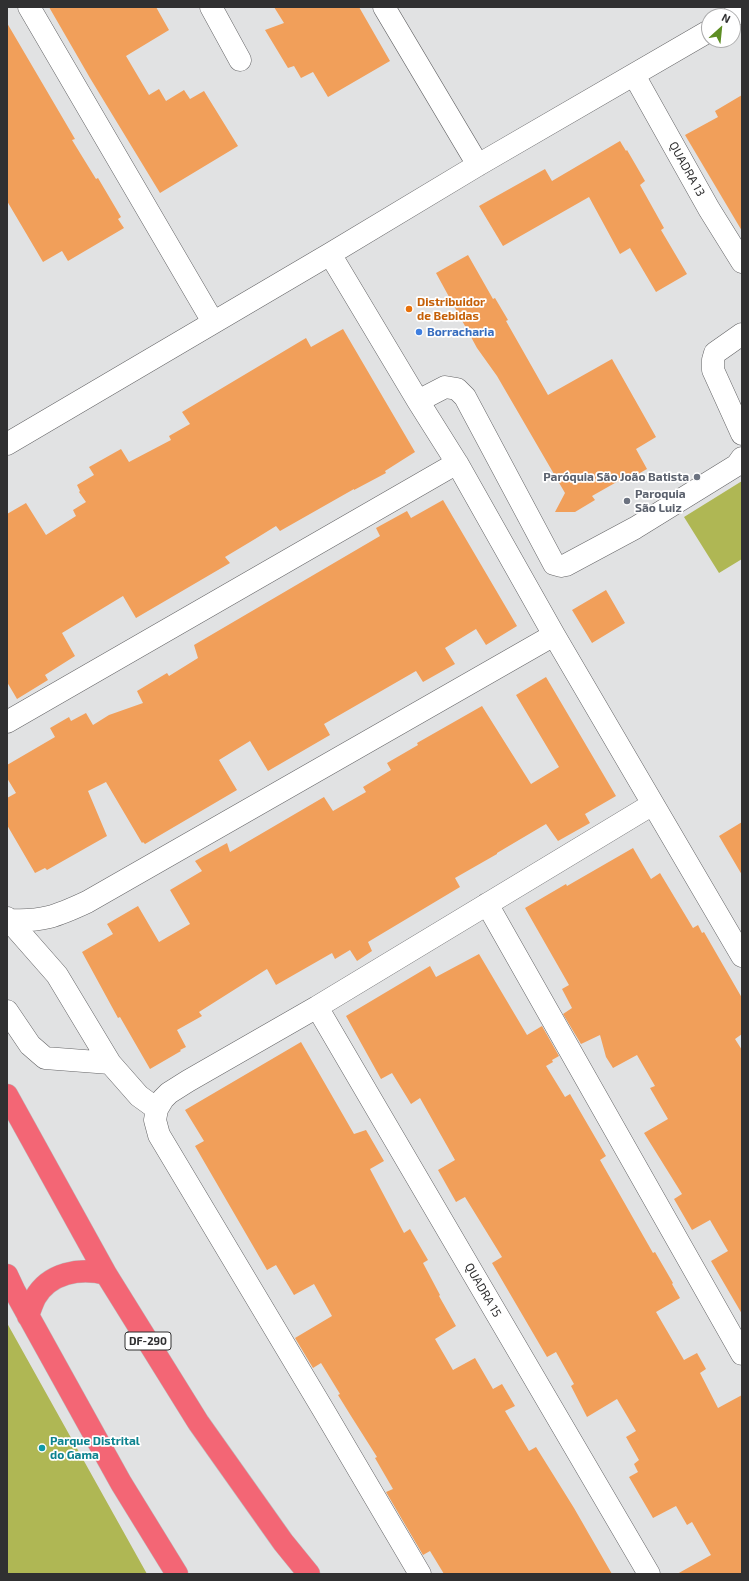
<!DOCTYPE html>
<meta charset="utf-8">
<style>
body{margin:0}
#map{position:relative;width:749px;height:1581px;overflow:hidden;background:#e1e2e3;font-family:"Exo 2",sans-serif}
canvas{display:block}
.frame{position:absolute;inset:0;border:8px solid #303031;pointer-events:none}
.north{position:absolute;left:701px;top:8px;width:40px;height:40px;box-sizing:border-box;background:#fff;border:1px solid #acacad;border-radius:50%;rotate:27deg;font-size:11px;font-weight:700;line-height:16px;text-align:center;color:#303031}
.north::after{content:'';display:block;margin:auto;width:14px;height:18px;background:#5d8d23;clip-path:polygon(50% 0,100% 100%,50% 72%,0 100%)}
</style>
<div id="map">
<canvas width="749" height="1581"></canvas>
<div class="frame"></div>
<div class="north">N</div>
</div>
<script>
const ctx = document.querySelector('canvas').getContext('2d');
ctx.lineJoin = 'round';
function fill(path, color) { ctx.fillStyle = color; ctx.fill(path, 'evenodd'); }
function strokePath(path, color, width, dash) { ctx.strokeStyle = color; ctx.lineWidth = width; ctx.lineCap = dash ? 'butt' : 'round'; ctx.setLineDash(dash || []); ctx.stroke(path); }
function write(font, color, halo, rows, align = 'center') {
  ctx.font = font + ' "Exo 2",sans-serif'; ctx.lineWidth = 3.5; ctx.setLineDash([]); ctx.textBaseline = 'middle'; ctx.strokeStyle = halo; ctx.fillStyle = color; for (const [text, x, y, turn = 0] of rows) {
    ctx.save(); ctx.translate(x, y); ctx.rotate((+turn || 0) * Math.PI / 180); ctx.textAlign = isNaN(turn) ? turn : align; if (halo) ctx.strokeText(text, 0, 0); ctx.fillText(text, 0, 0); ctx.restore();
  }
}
fill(new Path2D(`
 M742,481V559L719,573L684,517Z
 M7,1323L147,1574H7Z`), '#afb754');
fill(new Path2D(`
 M49,7H156L169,30L126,56L149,95L159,89L166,101L184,90L190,99L204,91L238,146L160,193L90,78Z
 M274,7H359L390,61L328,97L313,72L301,78L294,66L288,68L265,30L284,23Z
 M7,23L75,139L72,140L96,179L98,178L121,217L118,219L124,228L68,261L62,251L43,262L7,201Z
 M742,95V231L685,135L718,117L715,111Z
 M620,141L626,151L627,150L645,181L640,185L664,228L661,230L687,274L656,292L630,248L620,254L589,197L503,246L479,206L545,169L552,181Z
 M468,255L493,299L495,298L508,320L506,321L548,395L612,359L656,437L636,449L647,469L631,478L629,475L592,496L595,500L575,512H555L565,493L497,376L477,348L436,273Z
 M343,329L415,452L385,471L386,473L354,490V489L280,531L276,526L255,539L225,557L230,563L136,618L123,596L62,633L75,656L45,675L48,680L17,699L7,682V514L26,503L46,535L76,516L73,510L86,502L79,492L80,491L77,485L94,475L89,467L121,449L129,462L171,440L169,436L190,424L182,412L306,338L311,347Z
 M443,500L517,626L486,645L476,629L445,648L455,664L423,682L416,671L324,724L330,735L268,771L250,741L219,760L237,790L145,844L143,842L142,843L106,782L88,791L107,836L47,870L45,868L35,873L7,825V798L16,793L7,778V765L55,737L50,728L69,717L71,721L86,713L93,725L109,715L143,703L137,691L167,673L169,676L198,658L194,645L380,536L376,528L407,511L411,518Z
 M606,590L625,623L592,643L572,610Z
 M546,677L616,796L585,814L590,823L558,841L546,824L497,853V854L455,878L460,887L368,942L372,951L357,961L350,950L335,959L332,953L276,985L267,969L199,1012L202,1016L177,1030L186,1047L180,1050L181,1051L150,1069L120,1017L118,1018L82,952L113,934L107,924L138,906L159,942L190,924L170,890L202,871L195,861L227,843L230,852L324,797L333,811L366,792L363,787L391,770L387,763L418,745L417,743L482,706L531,784L559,767L516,695Z
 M742,822V875L719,836Z
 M633,848L651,879L660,873L693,928L698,925L702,933L704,932L742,998V1034L735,1039L742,1050V1314L711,1261L728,1251L710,1220L692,1230L674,1199L682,1194L644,1133L668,1119L650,1088L655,1086L637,1055L613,1068L606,1057L600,1035L581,1044L563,1014L572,1008L562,989L569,985L525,908L566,884L567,886Z
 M479,954L527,1035L542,1026L559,1056L552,1060L553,1062L546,1066L565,1097L570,1094L606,1156L600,1160L653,1253L655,1252L673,1283L672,1284L680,1298L656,1312L684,1360L697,1353L706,1369L700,1373L718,1408L742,1395V1574H677L711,1555L692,1522L687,1525L676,1506L653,1518L629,1477L638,1472L634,1464L639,1460L626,1437L636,1431L617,1399L587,1417L571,1386L574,1384L556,1352L547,1357L492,1263L502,1257L465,1197L456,1202L438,1170L455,1160L420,1098L411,1104L392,1073L381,1079L346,1016L430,966L436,977Z
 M301,1042L354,1134L366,1130L384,1161L370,1169L404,1233L410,1229L428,1260L423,1263L440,1295L439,1296L456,1326L435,1339L453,1370L475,1358L493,1389L502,1384L515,1406L505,1411L529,1451L536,1447L574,1508L612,1574H444L430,1551L423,1555L386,1492L393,1489L375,1458L377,1457L351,1416L338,1395L340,1394L321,1363L313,1368L295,1338L332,1316L314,1284L294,1295L276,1265L267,1270L195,1146L204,1141L185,1110Z`), '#f19f5a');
const minor = new Path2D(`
 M29,7L213,322
 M211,7L240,60
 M384,7L478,165
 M733,16L742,11
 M634,75L709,209L742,262
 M330,254L418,401L457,463L554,635L742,956
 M742,334L715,353L713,360V370L742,434
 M418,401L445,387L457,389L465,397L554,564L561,566L566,565L635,528L737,465L742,458
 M7,444L330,254L478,165L709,31
 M7,722L457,463
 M487,904L742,1354
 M7,918L57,975L110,1063L139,1096L157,1109
 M7,922L9,920C42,922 57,916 87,902L554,635
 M317,1007L649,1574
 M7,1011L30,1045L45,1058L110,1063
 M420,1574L324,1411L159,1135L155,1120L157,1109L163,1099L169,1093L188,1081L317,1007L653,804`);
const highway = new Path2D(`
 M7,1095L106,1274L198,1422L283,1542L309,1574
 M7,1275L14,1290L121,1483L177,1574
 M28,1316C30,1310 32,1304 35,1298C49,1273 80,1267 106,1274`);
strokePath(minor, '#646466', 23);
strokePath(highway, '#bdbdbd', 23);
strokePath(minor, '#fff', 22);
strokePath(highway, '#f36675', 22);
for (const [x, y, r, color] of [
 [409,309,4,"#e8710a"],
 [419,332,4,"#3f7fe0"],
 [697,477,4,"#6b7280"],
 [627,501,4,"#6b7280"],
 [42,1448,4,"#0f9aa8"]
]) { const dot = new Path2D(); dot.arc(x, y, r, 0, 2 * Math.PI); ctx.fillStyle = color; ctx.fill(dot); strokePath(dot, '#fff', 1.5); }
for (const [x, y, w] of [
 [148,1341,46]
]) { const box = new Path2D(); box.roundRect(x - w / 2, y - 9, w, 18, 3); ctx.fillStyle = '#fff'; ctx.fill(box); strokePath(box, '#303031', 1); }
write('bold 11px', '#303031', null, [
 ["DF-290",148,1341]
]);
write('12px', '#303031', '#fff', [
 ["QUADRA 13",687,169,61],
 ["QUADRA 15",483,1290,60]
]);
write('bold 12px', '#c56008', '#fff', [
 ["Distribuidor",417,302],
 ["de Bebidas",417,316]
], 'left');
write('bold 12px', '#366cbe', '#fff', [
 ["Borracharia",427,332]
], 'left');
write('bold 12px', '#5b616d', '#fff', [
 ["Paróquia São João Batista",689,477],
 ["Paroquia",635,494,"left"],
 ["São Luiz",635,508,"left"]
], 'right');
write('bold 12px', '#0d838f', '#fff', [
 ["Parque Distrital",50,1441],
 ["do Gama",50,1455]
], 'left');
</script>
